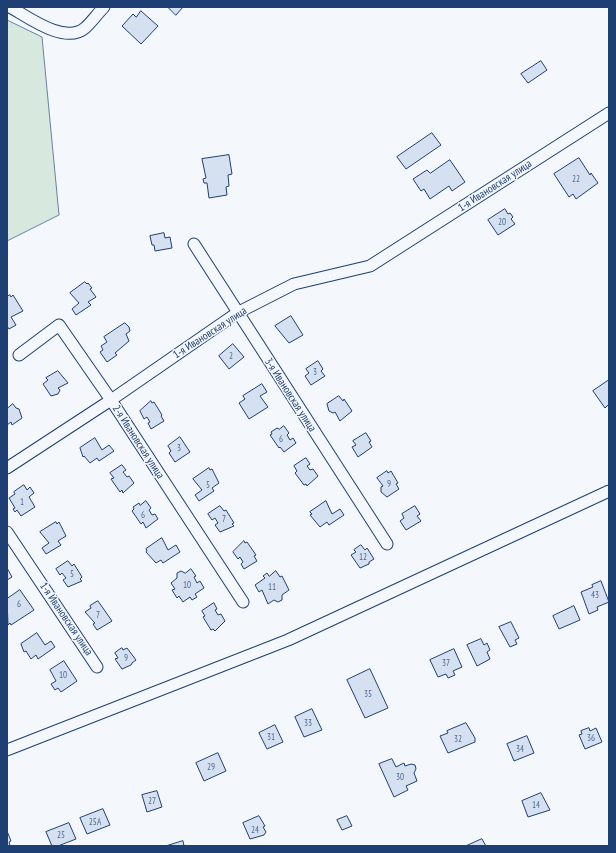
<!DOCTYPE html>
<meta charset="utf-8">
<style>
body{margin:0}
#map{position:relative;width:616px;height:853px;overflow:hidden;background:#f4f7fb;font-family:"PT Sans Narrow",sans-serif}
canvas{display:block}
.frame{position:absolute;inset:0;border:8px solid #1d3f73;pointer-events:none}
</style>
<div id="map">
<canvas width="616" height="853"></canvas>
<div class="frame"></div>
</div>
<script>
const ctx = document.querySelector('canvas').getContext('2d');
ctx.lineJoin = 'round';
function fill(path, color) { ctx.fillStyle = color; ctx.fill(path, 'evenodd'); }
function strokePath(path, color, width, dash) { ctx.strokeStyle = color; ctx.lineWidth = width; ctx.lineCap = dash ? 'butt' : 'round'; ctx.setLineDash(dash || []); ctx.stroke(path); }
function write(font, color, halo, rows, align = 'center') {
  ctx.font = font + ' "PT Sans Narrow",sans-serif'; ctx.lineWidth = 3; ctx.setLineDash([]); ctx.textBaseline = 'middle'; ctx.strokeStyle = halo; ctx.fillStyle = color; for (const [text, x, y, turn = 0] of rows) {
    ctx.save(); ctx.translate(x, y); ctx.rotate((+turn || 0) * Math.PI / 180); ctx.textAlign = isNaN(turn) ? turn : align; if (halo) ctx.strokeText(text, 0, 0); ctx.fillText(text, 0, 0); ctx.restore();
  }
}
const green = new Path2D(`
 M7,20L42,37L59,215L7,241Z`);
fill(green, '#d7e8df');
strokePath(green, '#687fa3', 1);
const building = new Path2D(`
 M168,7H183L176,15Z
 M141,11L158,26L141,44L122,26L133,14L136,17Z
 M541,61L547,70L528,83L521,74Z
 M432,133L441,145L406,169L397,157Z
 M229,155L232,174L228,175L229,186L226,187L227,195L209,198L207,183H204L203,179L206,178L202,159Z
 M579,158L590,175L591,173L598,183L576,199L573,194L569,197L554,174Z
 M450,160L465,182L452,191L449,186L430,199L424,189L421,191L413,179L427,170L430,173Z
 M505,209L508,214L510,213L513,217L511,219L515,224L498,235L488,220Z
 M164,233L165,238L170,237L172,248L155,251L154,245H152L150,236Z
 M85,282L87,284L88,283L92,288L90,289L96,297L88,302L91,305L76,315L72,309L79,303L70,293Z
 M10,295L11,297L13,295L23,311L11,317L16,325L9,329L7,326V297Z
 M291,316L303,335L289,343L275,326Z
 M125,323L129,327L130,331L126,334L129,341L115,353L117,355L107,362L100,352L103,350L101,346L107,342L104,337Z
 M233,344L244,357L229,369L219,356Z
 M318,361L323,369L321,371L325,376L311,385L305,376L309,373L306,369Z
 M58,371L68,383L58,388L60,390L58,394L51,396L43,384L48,380L46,378Z
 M609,380V404L605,408L593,391Z
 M262,384L267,392L260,396L268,407L249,419L239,403L245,399L243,396Z
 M339,396L343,401L344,399L352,411L340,421L335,412L333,413L329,411L327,404Z
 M151,401L152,403L154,402L162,415L161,416L164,421L151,429L148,423L150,422L147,417L144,419L140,411Z
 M13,404L16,408L19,409L22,418L12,425L11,422L7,425V409Z
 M284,426L289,433L287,435L290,440L293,438L296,443L284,452L280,447L279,448L270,435L272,434L271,432L277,428L279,429Z
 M366,433L371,441L369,442L372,447L358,457L352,447L356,445L353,441Z
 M180,437L190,452L175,462L169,453L171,451L168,446Z
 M95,438L102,450L109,445L114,451L99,461L97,458L90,463L84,456L83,457L80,448Z
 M306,458L310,464L307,466L310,470L313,469L318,476L307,486L306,484L304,485L295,473L297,471L294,466Z
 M122,465L126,470L123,472L127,477L129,476L134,483L123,493L122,490L120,492L111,479L114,478L110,473Z
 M209,468L210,470L212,469L219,483L212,488L214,491L199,501L195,495L202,490L193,479Z
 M387,471L388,473L391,471L398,483L396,484L399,489L387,497L381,492V487L383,486L377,478Z
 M24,485L27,490L30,487L34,493L29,497L35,507L21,516L17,510L15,512L13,509L15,508L9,498L15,494L14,492Z
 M146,501L151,508L149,510L152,515L155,514L158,519L146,528L143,522L141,524L132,511L134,509L133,507L139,503L140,505Z
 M326,501L332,514L340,509L344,515L329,525L327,522L320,527L310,515L312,514L310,512Z
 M220,506L224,511L226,510L234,523L232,524L234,526L220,532L215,525L218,523L215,518L212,520L208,514Z
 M415,506L420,514L417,516L421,521L406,530L400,521L404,518L402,514Z
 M56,522L57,524L59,522L66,536L58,541L61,545L46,554L42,548L49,543L40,532Z
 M162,538L168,550L176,545L180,552L163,563L161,560L156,563L146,552L147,550L146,549Z
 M244,541L245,543L247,542L256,555L254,556L257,561L244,569L241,564L243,562L240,557L238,559L233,552Z
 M361,545L365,550L367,548L374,559L369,562V564L360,568L351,555L356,552L354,550Z
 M68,561L72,566L74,564L82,577L80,579L82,581L68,587L63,580L66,578L62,573L60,575L56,569Z
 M7,568L12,577L7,580Z
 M191,569L196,576L194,577L197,583L200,581L204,588L195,594L197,597L192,600L190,597L183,602L179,596L177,598L172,590L175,589L171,583L177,578V573L181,571L185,573Z
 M276,571L280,577L282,576L289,590L282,595V600L278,602L274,600L268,604L262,590L259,592L255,585L265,578L263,576L267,573L269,576Z
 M601,581L609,602L597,607L598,610L589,614L581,592L593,587L592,585Z
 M20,590L34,610L11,625L10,623L8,625L7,599Z
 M98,601L112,621L97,630L93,624L95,623L85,612L91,608L90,606Z
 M214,603L217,609L215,610L218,615L221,614L225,621L215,631L213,629L211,630L203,617L205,616L202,611Z
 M574,606L580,620L559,629L553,616Z
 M511,622L519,638L515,640L517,644L510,647L499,627Z
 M37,633L45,645L51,641L55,647L38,659L36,655L31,659L26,651L24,652L21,644Z
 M481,639L484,645L487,643L490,650L487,652L490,659L477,666L467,645Z
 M122,648L123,650L127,648L136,660L132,663L131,665L122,669L115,659L118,658L115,653Z
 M454,649L462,667L453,671L455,675L448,678L446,674L438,677L430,660Z
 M64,661L77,681L61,692L58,688L55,690L51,684L56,681L50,670Z
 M370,669L388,708L365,718L347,680Z
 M312,709L322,730L304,737L295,717Z
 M466,723L475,738V742L448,753L440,736L448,733L447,731Z
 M275,725L283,742L267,749L259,733Z
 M589,728L590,731L596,728L602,742L585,749L579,735L582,734L581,731Z
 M527,736L534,753L514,761L507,744Z
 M218,753L226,771L204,781L196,763Z
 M392,759L396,767L404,763L405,766L411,764L415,765L416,769L414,773L417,781L406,786L408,790L394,797L379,764Z
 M157,791L162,807L147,812L142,795Z
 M541,793L550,810L528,817L522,801Z
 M103,809L110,825L87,834L80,818Z
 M259,816L265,826L263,827L266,832L264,835L250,839L243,823Z
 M347,816L352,826L342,830L337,820Z
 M69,823L76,839L58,846H52L46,832Z
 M7,831L11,841L9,842L10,846H7Z
 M482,839L486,846H466Z
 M183,841L184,846H166Z`);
fill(building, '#d5e0f0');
strokePath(building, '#1d3f73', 1);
const street = new Path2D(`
 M10,7C28,17 65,45 85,28C92,22 97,14 104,7
 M194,244L387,544
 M19,355L59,325L111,400L243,602
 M7,468L111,400L237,313L294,284L370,266L609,113
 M7,532L97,667
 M7,750L288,640L609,491`);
strokePath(street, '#1d3f73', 13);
strokePath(street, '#f4f7fb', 11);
write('9px', '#4b6792', null, [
 ["22",576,179],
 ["20",502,222],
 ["2",231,356],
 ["3",315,372],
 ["6",281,439],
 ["3",179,448],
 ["9",389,484],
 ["5",208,485],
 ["1",22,502],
 ["6",143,515],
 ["7",224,519],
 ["12",363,557],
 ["5",72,574],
 ["10",187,585],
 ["11",272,587],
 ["43",595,595],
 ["6",19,604],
 ["7",98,615],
 ["9",126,658],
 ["37",446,663],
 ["10",63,675],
 ["35",368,694],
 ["33",308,723],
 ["31",271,737],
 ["36",591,738],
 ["32",458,739],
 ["34",520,749],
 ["29",211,767],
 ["30",400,777],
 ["27",152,801],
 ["14",536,805],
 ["25А",95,822],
 ["24",255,830],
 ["25",61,835]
]);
write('11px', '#1d3f73', '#f4f7fb', [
 ["1-я Ивановская улица",495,186,-33],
 ["1-я Ивановская улица",210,333,-33],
 ["3-я Ивановская улица",290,395,57],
 ["2-я Ивановская улица",138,442,57],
 ["1-я Ивановская улица",66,619,56]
]);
</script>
